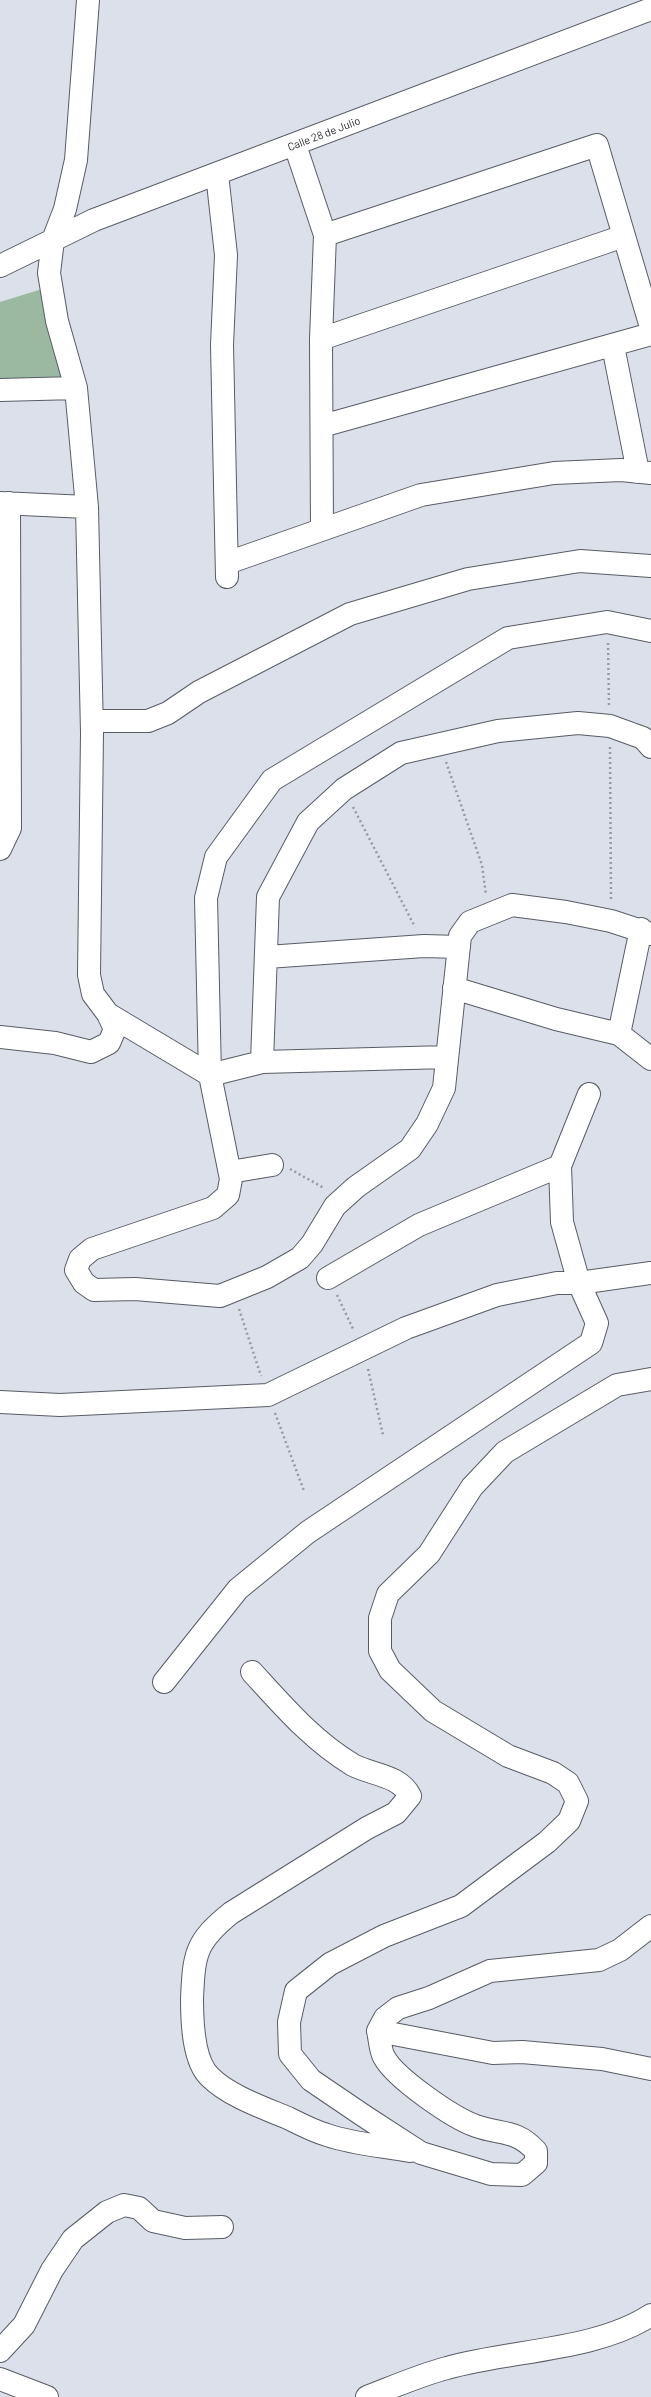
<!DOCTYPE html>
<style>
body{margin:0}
canvas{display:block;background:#dbe0ea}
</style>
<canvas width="651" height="2397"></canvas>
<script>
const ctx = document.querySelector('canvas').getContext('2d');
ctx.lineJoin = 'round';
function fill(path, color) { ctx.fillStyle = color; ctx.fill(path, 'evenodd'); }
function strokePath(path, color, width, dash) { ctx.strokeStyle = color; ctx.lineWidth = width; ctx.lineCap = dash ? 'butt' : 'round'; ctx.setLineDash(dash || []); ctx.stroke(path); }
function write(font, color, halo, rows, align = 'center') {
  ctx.font = font + ' Barlow,sans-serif'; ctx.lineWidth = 4; ctx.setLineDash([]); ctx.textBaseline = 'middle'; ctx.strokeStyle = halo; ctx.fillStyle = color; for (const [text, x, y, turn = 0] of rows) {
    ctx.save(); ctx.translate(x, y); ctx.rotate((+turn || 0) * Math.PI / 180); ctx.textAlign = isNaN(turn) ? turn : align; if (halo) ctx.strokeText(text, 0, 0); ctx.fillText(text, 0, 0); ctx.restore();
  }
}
fill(new Path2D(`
 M42,289L63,373L61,378L0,381V302Z`), '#9bb9a1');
const minor = new Path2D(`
 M295,145L325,235L321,339L322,529
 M217,174L226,255L222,345L227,577
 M325,235L597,145L651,327
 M0,266L94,220L651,9
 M321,339L624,236
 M613,346L638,472
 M0,390L76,388
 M322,426L651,334
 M0,503L87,507
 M227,563L421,495L554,473L621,470L651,473
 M651,631L607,622L508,638L272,780L216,857L206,898L210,1075L231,1179L228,1195L213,1208L92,1249L80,1259L76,1270L84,1283L94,1290L135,1289L220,1296L267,1277L300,1258L312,1244L335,1206L356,1187L410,1149L427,1124L444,1088L460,936L470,922L512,905L566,912L611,921L651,934
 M92,721H148L168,713L199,692L350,614L468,579L580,561L651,566
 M0,849L10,828L9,503
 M267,957L424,946L459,947
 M454,988L556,1019L619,1034L651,1059
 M108,1014L210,1075L262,1062L268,897L308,822L344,789L401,753L498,731L578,723L610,726L643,738L651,747
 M619,1034L641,929
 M0,1037L55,1043L91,1052L109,1043L115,1029L108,1014L93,994L89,975L92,733L87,507L76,388L57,321L49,273L53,240L65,209L76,160L88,0
 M262,1062L447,1057
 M230,1172L272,1165
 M328,1278L419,1225L560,1166
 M651,1379L617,1385L505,1452L472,1487L429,1554L388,1594L380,1618V1651L390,1670L433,1711L508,1756L553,1773L568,1783L577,1801L569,1821L547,1842L461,1906L384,1936L330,1964L296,1991L289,2022L290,2054L311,2080L364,2116L421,2153L491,2174L522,2175L536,2163V2151C516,2129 501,2135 476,2126C453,2118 395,2078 384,2057C380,2050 380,2039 378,2031L385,2018L398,2008L429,1998L490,1971L599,1960L620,1950L651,1926
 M0,1402L60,1405L268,1395L406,1328L497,1295L557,1283H579L651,1273
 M252,1672C283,1706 313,1741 353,1765C372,1775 400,1775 410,1796L396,1813L367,1828L231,1913C195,1942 194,1954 192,1999C192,2021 193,2061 210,2077C229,2096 264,2108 288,2118C300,2124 313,2131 327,2135C353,2144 383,2146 410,2151
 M164,1682L238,1589L308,1532L591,1343L597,1323L579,1283L562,1222L560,1166L589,1094
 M378,2031L493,2053L522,2052L602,2059L651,2069
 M0,2351L24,2325L52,2270L73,2239L107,2212L124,2205L139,2208L153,2221L185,2228L222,2227
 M0,2379L47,2397
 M367,2397C393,2387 420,2375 447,2368C510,2350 596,2351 651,2315`);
strokePath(minor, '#585c65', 24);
strokePath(new Path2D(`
 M608,643L609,706
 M610,747L611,900
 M446,762L482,865L486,895
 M353,807L415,927
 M290,1169L324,1188
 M337,1295L354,1331
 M239,1309L261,1376
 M368,1369L383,1435
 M275,1413L304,1491`), '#9599a1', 2.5, [2, 3]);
strokePath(minor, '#fff', 22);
write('11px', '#2a2c30', '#fff', [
 ["Calle 28 de Julio",324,134,-21]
]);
</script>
